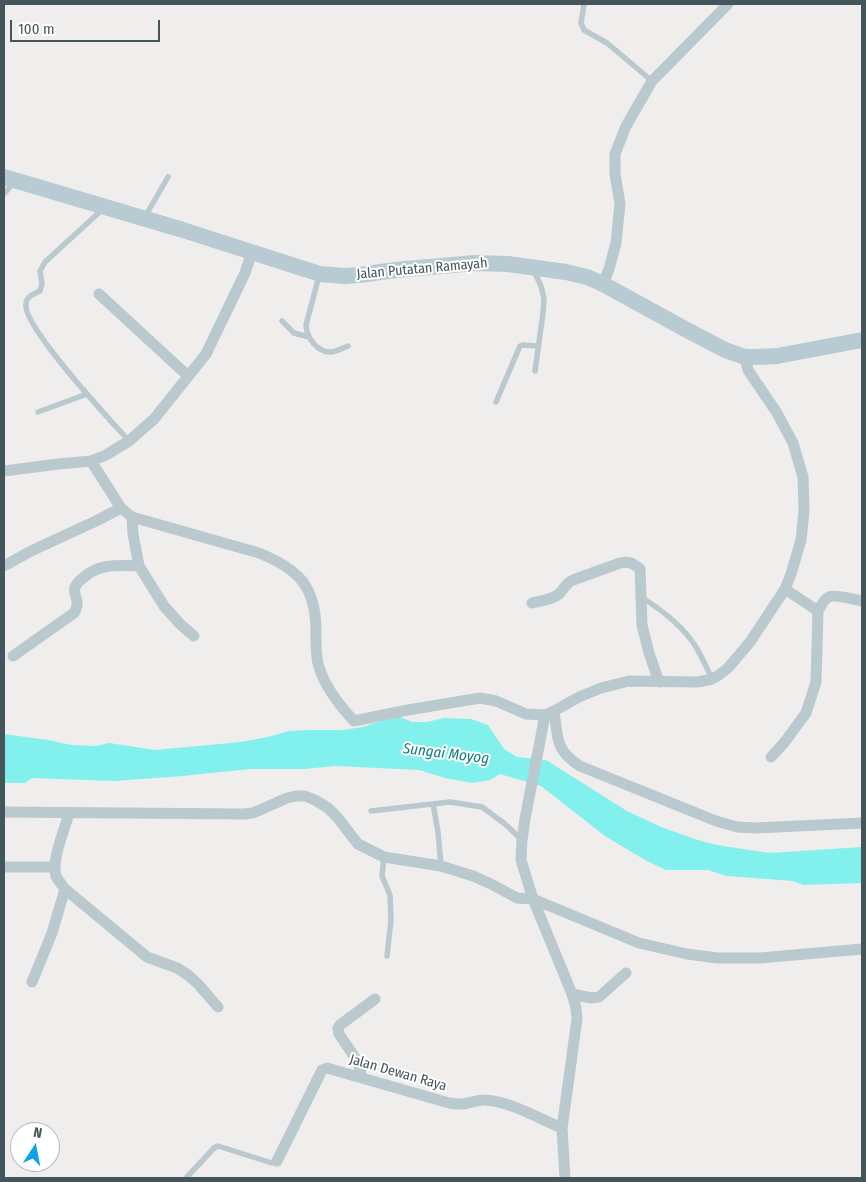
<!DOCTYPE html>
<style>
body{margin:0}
#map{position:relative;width:866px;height:1182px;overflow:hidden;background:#f0eded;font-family:"Fira Sans Condensed",sans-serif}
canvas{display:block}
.frame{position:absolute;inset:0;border:5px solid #44565b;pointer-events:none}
.north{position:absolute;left:10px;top:1122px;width:50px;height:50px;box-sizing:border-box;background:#fff;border:1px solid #b4bbbd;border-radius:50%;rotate:11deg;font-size:14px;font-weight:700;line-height:20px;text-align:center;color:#44565b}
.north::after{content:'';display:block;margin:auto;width:18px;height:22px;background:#0fa1e7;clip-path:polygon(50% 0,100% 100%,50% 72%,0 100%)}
.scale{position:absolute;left:10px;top:20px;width:150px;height:22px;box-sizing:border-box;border:2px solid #44565b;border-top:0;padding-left:6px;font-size:15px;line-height:18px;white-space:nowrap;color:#44565b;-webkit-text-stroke:4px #fff;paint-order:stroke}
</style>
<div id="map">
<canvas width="866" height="1182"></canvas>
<div class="frame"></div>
<div class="north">N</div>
<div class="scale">100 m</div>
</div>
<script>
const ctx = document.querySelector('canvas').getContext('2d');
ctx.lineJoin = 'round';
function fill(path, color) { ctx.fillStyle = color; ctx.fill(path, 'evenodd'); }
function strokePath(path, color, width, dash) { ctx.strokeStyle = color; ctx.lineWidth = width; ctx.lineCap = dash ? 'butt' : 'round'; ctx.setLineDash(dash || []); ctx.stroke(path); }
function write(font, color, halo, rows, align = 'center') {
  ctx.font = font + ' "Fira Sans Condensed",sans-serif'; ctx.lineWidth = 4; ctx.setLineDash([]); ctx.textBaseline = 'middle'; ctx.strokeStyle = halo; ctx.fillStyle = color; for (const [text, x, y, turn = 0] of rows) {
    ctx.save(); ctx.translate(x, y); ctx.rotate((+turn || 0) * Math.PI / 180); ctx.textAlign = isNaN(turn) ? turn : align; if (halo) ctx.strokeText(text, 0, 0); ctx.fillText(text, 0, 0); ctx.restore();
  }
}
fill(new Path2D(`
 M400,717L412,722H427L444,718L471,719L488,725L504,749L517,757L546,760L627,811L661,827L698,840L717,845L769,853L862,847V883L803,885L793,881L727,876L708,870H666L645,860L605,836L541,786L500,774L490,780L472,783L445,778L419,770L335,766L304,769H250L183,776L114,781L32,778L25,783H4V734L48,740L71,745L96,746L109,743L155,750L241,742L268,737L289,731L306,730H343L363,727L378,722Z`), '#82f0ed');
strokePath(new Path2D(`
 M584,4L581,23L584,30L607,43L652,81
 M4,194L14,182
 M104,208L45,262L40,271L42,284L40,291C34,294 27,296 26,303C21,325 111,421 129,441
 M145,217L168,177
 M534,271L541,286L544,299L543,313L535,371
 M319,276L306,325C307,338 317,353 332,352C337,351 343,348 348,346
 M282,321L294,333L309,337
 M496,402L520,346L523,345L538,346
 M38,412L87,394
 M641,597C662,610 683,626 696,647C702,657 707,668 712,679
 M433,804L438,832L441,866
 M371,811L450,802L482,807L505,824L522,840
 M384,857L382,876L390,895L391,920L387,956
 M186,1178L214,1148L218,1146L272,1163L277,1161`), '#bac9cd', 5.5);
strokePath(new Path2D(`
 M252,252L245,273L206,354L154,419L129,441L106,455L91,461L121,508L132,517L259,553C298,569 315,585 316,629C316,642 315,655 319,667C325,687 340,706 354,721L408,710L480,698L496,701L526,714L545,715
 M603,284L609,269L616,243L620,204L615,174V154L626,126L652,81L728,4
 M99,294L188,376
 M4,471L58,464L91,461
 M132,517L133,534L139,566L164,606L180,624L194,636
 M4,566L31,551L96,521L121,508
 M785,589L818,611C821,606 824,599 829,597C835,594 855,600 862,601
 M532,603C540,601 552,600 559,594C564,589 566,583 573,580L620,563C629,561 633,563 640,569L642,625L649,653L659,682
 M13,656L74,613C82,600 72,596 75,587C77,583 80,580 83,578C98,563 120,565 139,566
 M554,711C558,738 555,750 580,766L716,821L737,827L756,828L862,823
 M771,757L784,743L806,713L816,682L818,611
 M4,812L244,814L253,813L287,798L296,796H305L315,800L328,808L337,817L358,844L384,857L441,866L473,876L491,884L517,898L533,899L639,943L687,954L717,958H760L862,949
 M69,813C65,829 51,860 56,876C58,880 62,885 65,889L147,957L177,968L188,975L198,984L218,1007
 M4,867H55
 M32,982L52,933L65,889
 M572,994L591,998L599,997L626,973
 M362,1078L358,1062L339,1034L338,1028L340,1025L375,999
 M277,1161L320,1074L322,1070L327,1068L449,1103C455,1104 462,1105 468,1103C473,1102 478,1100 484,1100C507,1100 540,1119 562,1128
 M565,1178L562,1128L577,1019L576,1008L572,994L533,899L521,860L522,840L525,819L545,715L554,711L579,697L601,688L629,681L698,682L712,679L719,675L728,668L750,642L785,589L791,574L801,540L804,511L803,477L793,443L777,413L748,370L745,357`), '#bac9cd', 11);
strokePath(new Path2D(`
 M4,177L183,230L320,274L345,276L359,275L395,270L475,263L508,264L566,272L587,277L603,284L685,329L725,350L745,357H756L777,356L862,340`), '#b9cbd2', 16);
write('14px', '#44565b', '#fff', [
 ["Jalan Putatan Ramayah",422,269,-5],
 ["Jalan Dewan Raya",398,1073,16]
]);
write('italic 15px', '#097f7b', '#fff', [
 ["Sungai Moyog",446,754,7]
]);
</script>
